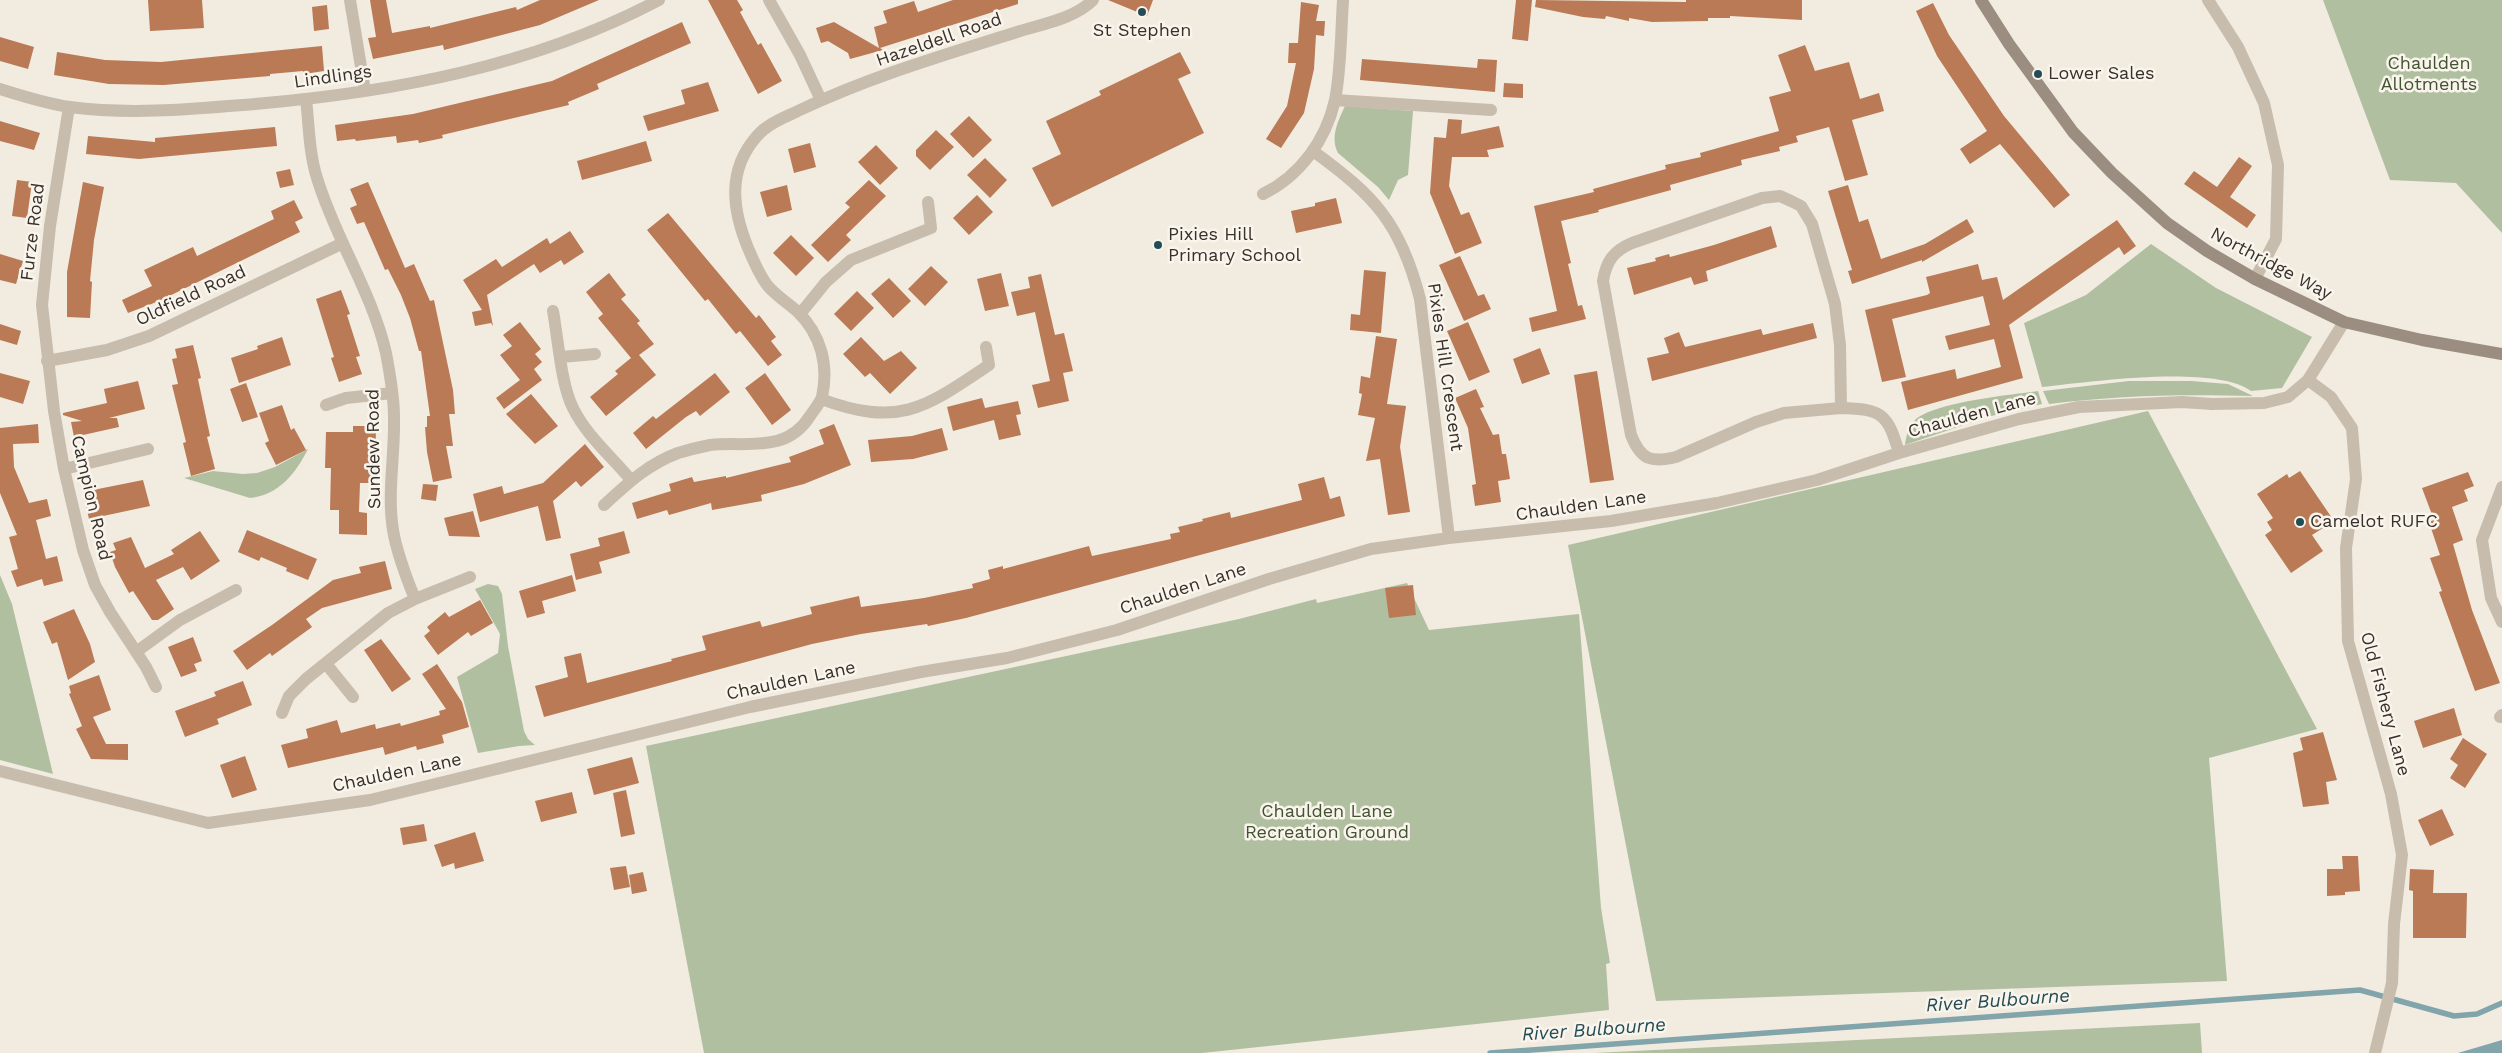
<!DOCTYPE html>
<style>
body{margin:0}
canvas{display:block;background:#f1ebe0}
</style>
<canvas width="2502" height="1053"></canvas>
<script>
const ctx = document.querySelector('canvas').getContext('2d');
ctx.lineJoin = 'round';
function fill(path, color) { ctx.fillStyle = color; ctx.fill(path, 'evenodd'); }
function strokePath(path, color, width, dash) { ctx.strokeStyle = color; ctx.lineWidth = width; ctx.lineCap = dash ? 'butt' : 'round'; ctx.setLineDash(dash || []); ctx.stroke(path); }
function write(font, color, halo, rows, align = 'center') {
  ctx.font = font + ' "Work Sans",sans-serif'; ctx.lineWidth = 5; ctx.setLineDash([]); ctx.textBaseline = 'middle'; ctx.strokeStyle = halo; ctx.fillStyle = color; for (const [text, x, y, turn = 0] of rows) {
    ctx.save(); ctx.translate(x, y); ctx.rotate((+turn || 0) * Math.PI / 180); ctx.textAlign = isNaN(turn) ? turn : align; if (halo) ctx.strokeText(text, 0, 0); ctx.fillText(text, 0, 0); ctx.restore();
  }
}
fill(new Path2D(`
 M2323,0H2502V233L2456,183L2390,180Z
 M1345,106L1413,111L1408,175L1398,180L1389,200L1378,187L1338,153C1330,137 1338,121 1345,106Z
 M2151,244L2216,288L2312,337L2282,388L2251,391C2214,364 2090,382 2042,387L2024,323L2086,295Z
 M2129,381H2191L2228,384L2253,396C2182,394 2120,395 2049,404L2043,391Z
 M2038,391L2042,404L1987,417L1905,445C1906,436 1909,426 1915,420C1935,402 2010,395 2038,391Z
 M2148,411L2317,729L2209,758L2227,981L1656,1001L1568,545Z
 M308,449C296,473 279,495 250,498L184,478L213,471L243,474L257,473L275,467Z
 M0,575L12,604L53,774L0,760Z
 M1407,583L1429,630L1579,614L1601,908L1610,963L1606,964L1609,1010L1202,1053H704L646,746L1239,619L1316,599L1317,603Z
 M488,584L498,586L502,594L508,646L524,731L528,739L535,745L519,746L478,753L457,677L498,653L500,634L475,589Z
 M2200,1023L2202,1053H1594Z`), '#b1bfa1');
fill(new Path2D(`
 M2502,1040V1053H2458Z`), '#82a4ab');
strokePath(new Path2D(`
 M1490,1053L2360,990L2454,1016L2477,1014L2502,1003`), '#82a4ab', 5.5);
fill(new Path2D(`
 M148,0H202L204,28L150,31Z
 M370,0H386L392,33L430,26V28L516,7L517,10L540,0H599L540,25L479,41L444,50L443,45L373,59L368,38L376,37Z
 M708,0H737L743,10L740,12L758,45L761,43L782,81L758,94Z
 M953,0H1018V4L880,48L883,50L850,59L848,53L828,41L821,43L816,28L834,22L879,48L874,27L887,23L883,11L914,1L918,12Z
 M1108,0H1153L1147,16Z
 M1516,0H1532L1528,41L1512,39Z
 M1536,0L1686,2V0H1802V20L1730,16V18H1708V21L1652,22L1629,18V21L1606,16L1605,19L1583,17L1535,7Z
 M1301,2L1319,5L1316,21H1325L1324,36L1316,35L1314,69L1304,113L1281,148L1266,139L1287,106L1296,63H1288L1289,43H1298Z
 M1933,3L1949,35L2004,116L2070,195L2054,208L2000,144L1970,164L1960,149L1987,131L1937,56L1916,11Z
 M327,5L329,29L314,31L312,7Z
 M682,22L691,43L597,84L599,89L568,102L569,105L442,135L443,138L419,143L418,140L397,143L396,136L356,141L355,139L337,141L335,125L413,114L552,81Z
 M0,37L34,47L28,69L0,61Z
 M1805,45L1815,71L1849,62L1860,99L1879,93L1884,111L1852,120L1868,175L1845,181L1829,127L1796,136L1798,142L1779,147L1780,151L1741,160L1742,165L1670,185L1671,190L1598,210L1599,212L1561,221L1571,263L1568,264L1578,306L1582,305L1586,319L1532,332L1529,318L1557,311L1534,206L1594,192L1593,189L1666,169L1665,165L1701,157L1700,153L1779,131L1769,97L1791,91L1778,55Z
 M322,46L324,71L304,74L303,71L270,74V76L164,85L109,84L54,75L57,52L105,60L161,62Z
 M1180,52L1191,73L1178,79L1204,133L1052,207L1032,168L1061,154L1046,121L1101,95L1099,91Z
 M1362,59L1477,68L1478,59L1497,60L1495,92L1360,80Z
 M708,82L719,111L648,131L643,116L685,104L681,90Z
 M1504,83L1523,84V98L1503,97Z
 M969,116L992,140L973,158L950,134Z
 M1448,119L1462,120L1461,134L1499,126L1504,147L1487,150L1489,157H1452L1449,186L1461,215L1469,212L1482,243L1455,254L1430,193L1434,137L1446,138Z
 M0,121L40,133L34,150L0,141Z
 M275,127L277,146L139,159L86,154L88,136L155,142V138Z
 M936,130L954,147L930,170L916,156V150Z
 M646,141L652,161L582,180L577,161Z
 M810,143L816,167L794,173L788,149Z
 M876,145L898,168L880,185L858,162Z
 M2239,157L2252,166L2230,197L2256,215L2247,228L2184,184L2194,171L2217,187Z
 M985,158L1007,180L990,198L967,175Z
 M290,169L294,185L280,188L276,172Z
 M17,180L32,182L27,218L12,216Z
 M869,180L886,196L846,235L851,240L828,262L811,245L850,207L845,203Z
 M83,182L104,187L94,240L90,281L92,282L90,318L67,317V272Z
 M368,182L405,268L414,264L430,301L434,300L453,390L455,414H449L453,446H446L452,478L433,482L427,452L425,427H427V416H430L421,351H419L410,318L401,295L388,269L385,270L364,222L357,224L350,208L357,205L350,189Z
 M787,185L792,210L767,217L760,192Z
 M1848,185L1859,222L1868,219L1881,259L1925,244L1967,219L1974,232L1922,262V260L1852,284L1848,271L1852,270L1828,191Z
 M977,195L993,212L969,235L953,218Z
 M1336,198L1342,223L1296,233L1291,211L1315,206V203Z
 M294,200L303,218L295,222L300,232L159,301L128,313L122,300L152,286L144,270L193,247L197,256L274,219L271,211Z
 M668,213L756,318L759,315L776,337L771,341L782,355L768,366L740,331L736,334L708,299L705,301L647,230Z
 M2117,220L2136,246L2124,255L2119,247L2009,325L2023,378L1908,410L1901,382L1955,369L1957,379L2001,367L1994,339L1949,350L1945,336L1990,325L1983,296L1892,319L1906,377L1882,382L1865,310L1927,295L1930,293L1926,277L1978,264L1982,280L1997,277L2003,300Z
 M1771,226L1777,247L1706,271L1708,281L1694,285L1691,277L1634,295L1627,268L1656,261L1655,258L1669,254L1670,257L1714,245Z
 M570,231L584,252L564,265L561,260L540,273L534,264L499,287L487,295L493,326L491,323L475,326L472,312L482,310L463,280L496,259L502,267L547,238L550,244Z
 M791,235L814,258L796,276L773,253Z
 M0,254L23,261L16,284L0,280Z
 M1460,256L1478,296L1484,294L1491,309L1464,321L1439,265Z
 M931,266L948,282L925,306L908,289Z
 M1364,270L1386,272L1381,333L1350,330L1351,314L1360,315Z
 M609,273L626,295L621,299L640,321L637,323L654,344L639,355L656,375L606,416L590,397L618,374L615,371L631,358L598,318L603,314L586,292Z
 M1001,273L1009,306L985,311L977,279Z
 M1041,274L1055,335L1064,333L1073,371L1063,373L1069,401L1038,408L1032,385L1050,381L1035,312L1017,316L1011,292L1030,288L1028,277Z
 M889,278L911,301L893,318L871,294Z
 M341,290L350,314L347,315L360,356L356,357L362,374L339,382L331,358L334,357L316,299Z
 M857,291L874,308L851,331L834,314Z
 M520,322L541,349L535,354L542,362L534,369L542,380L504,409L496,398L520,380L500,355L512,346L503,335Z
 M1468,322L1490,372L1469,381L1447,331Z
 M1813,323L1817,338L1652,381L1647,358L1669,353L1664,338L1679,332L1685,347L1761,329L1763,335Z
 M0,324L21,331L17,345L0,340Z
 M1376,336L1397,339L1387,404L1406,406L1400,447L1410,512L1388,515L1380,459L1366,461L1375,418L1358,415L1362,394L1359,393L1361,376L1370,378Z
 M282,337L291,365L239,383L231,358L258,349L257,346Z
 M861,337L884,361L901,351L917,368L890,394L870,373L865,377L843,354Z
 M193,345L201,378L198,379L210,436L207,437L215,469L191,476L183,443L186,442L172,385L178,384L172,359L177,358L175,349Z
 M1540,348L1550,374L1522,384L1513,359Z
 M1597,371L1614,480L1590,483L1574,375Z
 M0,373L30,381L23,404L0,397Z
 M715,373L730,392L700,416L696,411L686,417L646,449L633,433L653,416L656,419Z
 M765,373L791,410L772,425L745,388Z
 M138,381L145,409L109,418H117L119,427L74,437L71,422L82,421L63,415V413L107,403L104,389Z
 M246,383L258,417L242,422L230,389Z
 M1476,389L1484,407L1480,408L1493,435L1499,434L1502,454H1506L1510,479L1498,481L1501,502L1475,506L1472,485L1476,484L1468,428L1455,398Z
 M531,394L558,426L535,444L506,414Z
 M982,398L985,408L1018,401L1021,414L1016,415L1021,435L999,440L994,420L953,431L947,407Z
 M282,405L291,430L294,428L306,450L276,465L265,443L269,441L259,413Z
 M38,424L39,443L13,444L14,467L29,503L47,499L51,516L36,520L46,559L57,556L63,581L44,586L42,579L17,587L11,571L18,569L9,537L17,535L0,493V428Z
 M834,424L851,465L804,484L761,495L762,501L712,510L711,503L669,515L667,510L637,519L632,503L671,491L669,484L692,477L694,482L726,476V478L791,462L789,457L824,444L819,430Z
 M353,426H376L375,483H360L359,512L367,513V535L339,534V510H330L331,468H325L326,432H353Z
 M942,428L948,450L913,459L871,462L868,440L912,436Z
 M585,444L604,467L581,487L576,481L553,501L561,538L546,541L538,506L480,522L473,494L502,486L504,494L543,483Z
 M2300,471L2334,521L2312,535L2323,551L2291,573L2265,535L2272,530L2267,522L2273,518L2257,494L2287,474L2289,478Z
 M2468,472L2474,486L2464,490L2468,501L2452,507L2463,540L2453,544L2472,610L2500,683L2475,691L2439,592L2442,591L2430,558L2440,555L2429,522L2434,520L2422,488Z
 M1324,477L1330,499L1340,496L1345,516L966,618L928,626L927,624L861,634L812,644L544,717L535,686L568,677L564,657L581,653L587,683L672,661L671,659L706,650L702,636L760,621L762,627L812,614L810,607L859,596L861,607L924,598L973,588L972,584L990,579L988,570L1003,566V569L1089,546L1092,556L1171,539L1170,534L1180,532L1178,527L1203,521L1202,519L1230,512L1231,518L1302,500L1298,484Z
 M143,480L150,506L89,519L83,492Z
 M423,484L438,485L436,501L421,499Z
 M473,511L480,537L449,536L444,518Z
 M247,530L317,559L308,580L286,571L287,568L261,557L259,561L238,552Z
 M200,531L220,561L191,580L183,567L156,580L174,609L158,620H152L133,591L129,593L115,567L110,552L116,550L113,543L131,537L145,568L174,554L171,550Z
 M624,531L630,553L599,562L602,573L576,580L570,554L600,546L598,538Z
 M385,561L392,589L322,608L306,619L312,627L272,656L270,653L247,670L233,651L272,625L333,580L361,573L359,567Z
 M572,575L576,591L542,601L545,613L527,618L519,591Z
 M1413,585L1416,615L1389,618L1385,588Z
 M480,600L493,623L471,636L468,632L438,655L424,636L430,631L427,627L445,612L449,617Z
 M74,609L90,644L95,662L68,680L57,642L52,644L43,622Z
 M193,637L202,661L194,664L197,671L181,677L168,647Z
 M381,639L411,679L392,692L364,650Z
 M437,664L462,702L469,727L442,735L444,743L417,750L416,746L385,755L383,747L288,768L281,745L308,738L306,729L337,720L341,733L375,724L376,729L400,723L401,726L440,715L439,711L446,709L422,674Z
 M99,675L111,710L93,717L106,744H128V760L91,759L76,729L82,726L69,694L71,693L69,686Z
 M243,681L252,705L217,719L219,724L185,737L175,711L216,696L214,692Z
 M2454,708L2462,735L2423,748L2414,721Z
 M2323,732L2337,780L2326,782L2329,804L2303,807L2293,753L2303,750L2300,738Z
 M2463,738L2487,754L2465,788L2450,778L2458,765L2450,759Z
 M245,756L257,790L232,798L220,765Z
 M632,757L639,783L594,795L587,769Z
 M626,790L635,834L621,837L613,793Z
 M572,792L577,813L541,822L535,801Z
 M2442,809L2454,835L2430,846L2418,820Z
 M424,824L427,841L403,845L400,828Z
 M475,832L484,861L455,869L454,863L442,867L434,845Z
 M2342,856H2358L2360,891L2345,892V895L2327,896V869H2343Z
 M626,866L630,887L614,890L610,868Z
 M2410,869L2434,870L2433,893H2467L2466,938H2413V891L2409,890Z
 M643,872L647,891L632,894L629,875Z`), '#ba7a55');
strokePath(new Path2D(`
 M350,0L365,91
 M769,0L800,55L821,100
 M2208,0L2238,47L2264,103L2278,165L2276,239L2255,279
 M0,89C22,96 47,104 70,107C131,115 193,109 255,104C394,92 534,66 659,0
 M306,99C309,125 309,153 317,178C335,238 372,292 386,353C390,374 394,397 394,417C395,455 387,493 393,530C397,554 406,577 415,599
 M1335,100L1491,110
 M69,107L50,226L42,305L54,411L64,469L83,550L95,585L110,612L146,667L156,687
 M1313,151C1375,196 1401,224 1420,299L1449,538
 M1263,194C1300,176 1326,140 1335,100C1341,71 1341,30 1343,0
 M553,311C558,338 561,385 573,408C586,435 612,457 631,480
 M800,314L826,282L851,260L931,228L928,202
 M561,357L595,354
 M47,361L107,350L149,336L343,243
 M2308,380L2331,397L2352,428L2356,479L2346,548L2348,641L2391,794L2402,855L2394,924L2392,983L2375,1053
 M821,399C899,428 925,408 989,365L986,347
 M326,405L346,398L392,393
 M1841,408L1784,413L1756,422L1676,457C1651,463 1641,460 1631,435L1603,281C1606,262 1613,251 1632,243L1762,198L1780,196L1791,201L1801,206L1812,224L1835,304L1840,345L1841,408C1882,409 1888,414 1899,453
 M64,469L148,449
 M2502,487L2482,540L2491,598L2502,622
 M604,505C627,484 648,464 678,453C688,450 700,447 710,445C747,441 786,454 810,416C814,410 820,403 822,397C829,365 821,335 798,312C788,303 775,295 767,285C759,274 753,260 748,248C732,209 727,170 757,136C768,123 786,117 800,110C869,77 944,55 1017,32C1042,24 1074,19 1093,0
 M136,652L180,620L236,590
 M327,665L353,697
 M282,713L289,696L306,679L388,613L415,599L470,577
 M2500,717L2502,715
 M0,771L208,823L370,800L750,707L921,672L1007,658L1117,630L1269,579L1371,549L1449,538L1611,521L1717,503L1817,480L1899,453L2019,419L2079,407L2182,402L2212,404L2264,403L2288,397L2308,380L2344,322`), '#c8bdad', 12);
strokePath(new Path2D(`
 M1981,0L2009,44L2073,132L2112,173L2167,223L2207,251L2255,279L2344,322L2422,340L2502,354`), '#9b8d7f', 12);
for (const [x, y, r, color] of [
 [1142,12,5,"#244c55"],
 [2038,74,5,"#244c55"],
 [1158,245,5,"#244c55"],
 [2300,522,5,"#244c55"]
]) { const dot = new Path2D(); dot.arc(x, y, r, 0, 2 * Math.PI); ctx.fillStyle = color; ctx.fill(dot); strokePath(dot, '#f9f5ec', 2); }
write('18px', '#37302b', '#f9f5ec', [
 ["St Stephen",1142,31,"center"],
 ["Lower Sales",2048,74],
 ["Pixies Hill",1168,235],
 ["Primary School",1168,256],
 ["Camelot RUFC",2310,522]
], 'left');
write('18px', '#37302b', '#f9f5ec', [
 ["Hazeldell Road",939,40,-19],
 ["Lindlings",333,77,-8],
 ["Furze Road",33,232,-83],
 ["Northridge Way",2271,264,28],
 ["Oldfield Road",191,296,-25],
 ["Pixies Hill Crescent",1445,367,82],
 ["Chaulden Lane",1972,415,-15],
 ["Sundew Road",374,449,-91],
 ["Campion Road",91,498,77],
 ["Chaulden Lane",1581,506,-8],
 ["Chaulden Lane",1183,589,-18],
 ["Chaulden Lane",791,681,-12],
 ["Old Fishery Lane",2385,704,75],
 ["Chaulden Lane",397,773,-12]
]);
write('18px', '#425331', '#f9f5ec', [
 ["Chaulden",2429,64],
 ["Allotments",2429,85],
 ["Chaulden Lane",1327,812],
 ["Recreation Ground",1327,833]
]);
write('italic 19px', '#244c55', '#f9f5ec', [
 ["River Bulbourne",1998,1001,-4],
 ["River Bulbourne",1594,1030,-4]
]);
</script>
